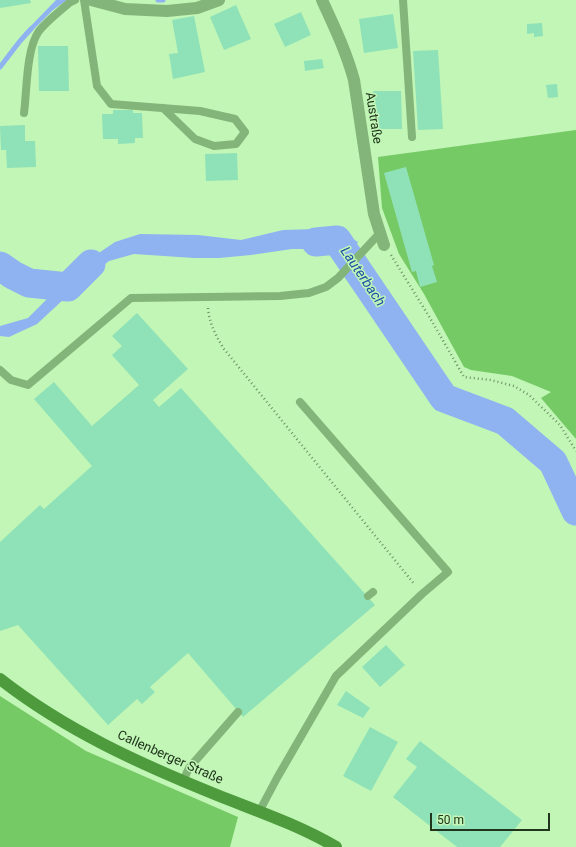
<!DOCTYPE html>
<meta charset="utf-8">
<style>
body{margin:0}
#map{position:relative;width:576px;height:847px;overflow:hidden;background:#c1f6b6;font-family:Roboto,sans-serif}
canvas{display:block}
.scale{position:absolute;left:430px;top:813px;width:120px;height:18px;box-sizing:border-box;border:2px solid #20351c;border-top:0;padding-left:5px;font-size:12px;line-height:14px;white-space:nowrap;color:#20351c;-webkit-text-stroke:3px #c1f6b6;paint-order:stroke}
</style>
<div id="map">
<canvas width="576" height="847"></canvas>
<div class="scale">50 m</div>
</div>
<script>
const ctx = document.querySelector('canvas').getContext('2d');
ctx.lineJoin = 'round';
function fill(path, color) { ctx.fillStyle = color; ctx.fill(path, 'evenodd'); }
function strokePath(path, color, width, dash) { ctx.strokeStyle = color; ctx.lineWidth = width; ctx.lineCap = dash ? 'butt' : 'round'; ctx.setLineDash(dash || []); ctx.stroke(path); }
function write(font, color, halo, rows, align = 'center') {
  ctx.font = font + ' Roboto,sans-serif'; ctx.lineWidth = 3; ctx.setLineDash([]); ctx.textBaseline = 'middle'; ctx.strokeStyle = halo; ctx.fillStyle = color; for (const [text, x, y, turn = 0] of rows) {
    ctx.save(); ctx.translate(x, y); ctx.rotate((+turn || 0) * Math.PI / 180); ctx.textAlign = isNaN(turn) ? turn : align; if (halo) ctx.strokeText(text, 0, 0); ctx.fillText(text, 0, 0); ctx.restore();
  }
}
fill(new Path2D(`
 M576,130V439L541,398L551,392L512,376L471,370L464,367L424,294L399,254L382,208L378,157Z
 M0,696L86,751L238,817L230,847H0Z`), '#76ca65');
fill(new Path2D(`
 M56,0H67L53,10L28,35L24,33Z
 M316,229L337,230L358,242L345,258L318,249H292L251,255L219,258H194L134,254L109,261L79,285L37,324L9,337L0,336V326L28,318L81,265L115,242L140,234L198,235L241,240L283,230Z
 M483,405L510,413L530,425L536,436L517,440L486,420L475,415Z`), '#8fb3f0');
strokePath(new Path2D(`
 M158,0H163
 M0,67L20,41L31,29`), '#8fb3f0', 5);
strokePath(new Path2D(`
 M316,242L337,240L444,398L505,421L553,462L576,511
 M0,266L13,275L29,283L68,287L91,264`), '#8fb3f0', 29);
fill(new Path2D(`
 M0,0H30L31,3L0,8Z
 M236,5L251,39L224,50L210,17Z
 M301,12L311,35L285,47L274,24Z
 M393,14L398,48L364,53L359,19Z
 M194,16L205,72L173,79L169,54L178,53L172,20Z
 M542,23L543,36L534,37V33L527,34V24Z
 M38,46H68L69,91H39Z
 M438,50L443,129L418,130L413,51Z
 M322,59L324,68L305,71L304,61Z
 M557,84L558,97L548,98L546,85Z
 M373,91H401L402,129H374Z
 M113,110H133V113H142L143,138H135V143L118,144V139H103L102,114H113Z
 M25,125V141H35L36,167L7,168L6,150H1L0,126Z
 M237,153L238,180L206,181L205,154Z
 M406,167L434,265L432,266L437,282L420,287L416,271L412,272L384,173Z
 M137,313L188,369L153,400L159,407L181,388L375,605L243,717L188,653L150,687L155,692L142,704L137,699L108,725L18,625L0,631V542L40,505L44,509L92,466L34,399L54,382L92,426L139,385L112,355L122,346L112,336Z
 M386,645L405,665L380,687L362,667Z
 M346,691L370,708L363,718L337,705Z
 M370,727L398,742L371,791L343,776Z
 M420,741L522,820L500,847H457L393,797L417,767L406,759Z`), '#8fe2b7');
strokePath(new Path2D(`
 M391,255L430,318L464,377L491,380L514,386L529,395L560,425L576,451
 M208,308C209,323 216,336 224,349L415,585`), '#6e9266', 2.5, [1, 3]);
strokePath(new Path2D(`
 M84,0L97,86L111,104L200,111L235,119L245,132L236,144L214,146L195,139L163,108
 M403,0L412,137
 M24,113C27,91 26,49 39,31C47,21 59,12 69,3L75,0
 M0,370L11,380L28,385L131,298L280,296L309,293L326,287L338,278L379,234
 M368,596L373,592
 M183,781L189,768L238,712
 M259,812L277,778L336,676L422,594L448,572L300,402`), '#83b479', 8);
strokePath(new Path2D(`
 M91,0L125,9L167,11L197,8L219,0
 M322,0C334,26 346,51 354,80L374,214L384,245`), '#83b479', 12);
strokePath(new Path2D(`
 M0,679C65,730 140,764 217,795C257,811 299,825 336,847`), '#4e9b3e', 12);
write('13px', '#20351c', '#c1f6b6', [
 ["Austraße",373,118,81],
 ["Callenberger Straße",170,758,24]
]);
write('italic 14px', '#1b4fa7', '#c1f6b6', [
 ["Lauterbach",362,277,56]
]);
</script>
